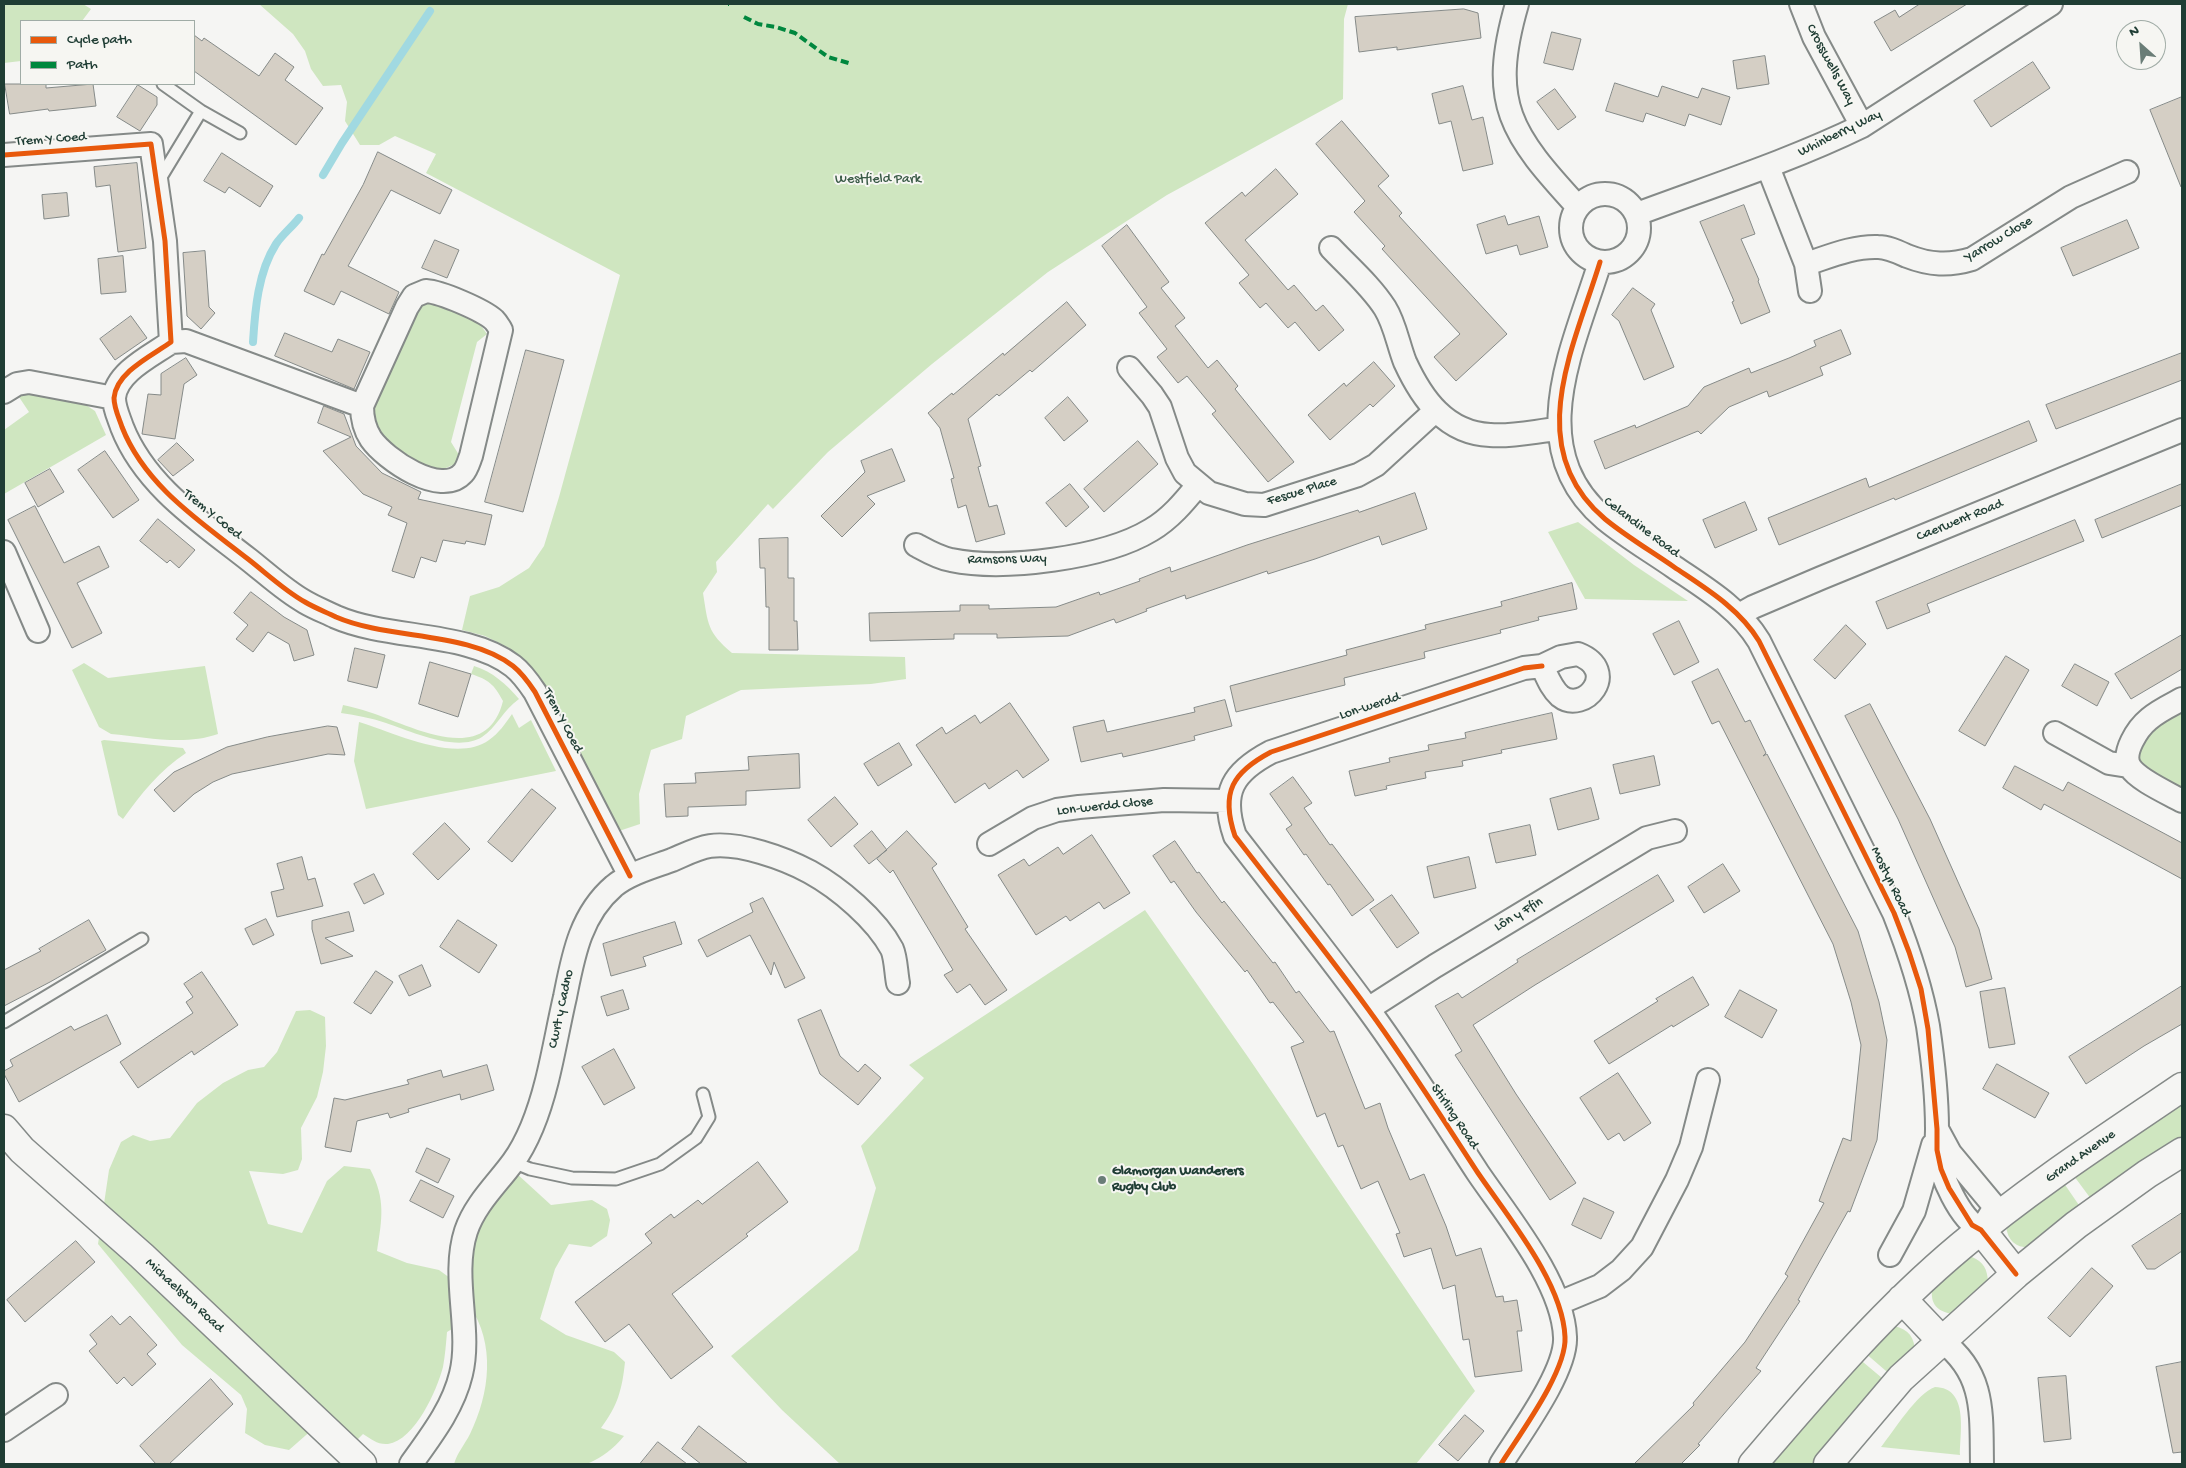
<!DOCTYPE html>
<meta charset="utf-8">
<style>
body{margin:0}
#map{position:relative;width:2186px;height:1468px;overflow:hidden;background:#f5f5f3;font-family:"Gochi Hand",sans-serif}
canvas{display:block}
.frame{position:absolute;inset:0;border:5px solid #1f3d34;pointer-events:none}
.legend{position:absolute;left:20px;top:20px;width:175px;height:65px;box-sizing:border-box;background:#f6f6f2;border:1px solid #a0aca6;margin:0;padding:6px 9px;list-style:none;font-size:15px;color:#1f3d34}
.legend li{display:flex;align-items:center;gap:10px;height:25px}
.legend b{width:25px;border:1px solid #a0aca6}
.north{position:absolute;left:2116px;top:20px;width:50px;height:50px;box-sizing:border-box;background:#f6f6f2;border:1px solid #a0aca6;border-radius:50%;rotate:334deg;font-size:14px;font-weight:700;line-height:20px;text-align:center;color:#1f3d34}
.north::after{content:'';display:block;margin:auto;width:18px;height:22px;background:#6a7d77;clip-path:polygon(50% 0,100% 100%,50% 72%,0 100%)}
</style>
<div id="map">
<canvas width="2186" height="1468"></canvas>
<div class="frame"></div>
<ul class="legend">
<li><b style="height:6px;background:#e8590c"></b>Cycle path</li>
<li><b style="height:6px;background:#00873e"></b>Path</li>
</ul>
<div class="north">N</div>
</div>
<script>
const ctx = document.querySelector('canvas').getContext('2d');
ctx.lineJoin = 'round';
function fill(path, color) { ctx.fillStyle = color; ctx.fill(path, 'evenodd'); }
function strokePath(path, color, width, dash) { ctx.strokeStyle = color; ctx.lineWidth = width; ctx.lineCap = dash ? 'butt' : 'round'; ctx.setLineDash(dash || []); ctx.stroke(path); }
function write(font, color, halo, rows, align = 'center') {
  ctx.font = font + ' "Gochi Hand",sans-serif'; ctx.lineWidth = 4; ctx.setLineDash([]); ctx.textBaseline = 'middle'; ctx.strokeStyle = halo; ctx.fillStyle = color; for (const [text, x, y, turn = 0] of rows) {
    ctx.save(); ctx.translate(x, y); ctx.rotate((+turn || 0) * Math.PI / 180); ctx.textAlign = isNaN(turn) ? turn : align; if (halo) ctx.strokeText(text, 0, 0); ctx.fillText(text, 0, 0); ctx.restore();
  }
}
fill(new Path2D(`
 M4,4H83L91,9L82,21H21V61L4,63Z
 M259,4H1348L1344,19L1343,99L1167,195L1048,272L932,364L828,452L773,509L768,504L716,562L717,572L703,593C708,624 707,632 732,653L905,657L906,679L871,684L741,690L686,716L682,739L651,750L639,794L640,824L619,831L549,695L534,672L509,648L485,636L462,630L470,596L499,587L529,568L544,546L559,497L620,275L426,173L436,154L395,136L379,145H360L345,121L347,102L341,85L323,86L311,69L305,51L293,34Z
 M430,302L479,323L487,334L477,342L451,442L459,455L455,464L439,471C405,459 377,448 374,407L417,309L423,303Z
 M31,392L86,405L95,411L106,435L4,494V430L29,412L19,397L23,394Z
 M1578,522L1634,565L1688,601L1585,599L1548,532Z
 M84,663L108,678L205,666L218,734C184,746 146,737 111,734L99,727L72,670Z
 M474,666C493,672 506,684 519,699C503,710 497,727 482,737C457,753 410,731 386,723C371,718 356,715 341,713L343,705C352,707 361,709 369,712C410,725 486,769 503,701C494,684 489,680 471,674Z
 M2182,710V792L2137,763C2143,729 2155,727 2182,710Z
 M512,714L519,728L531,720L556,771L366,809L354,761L359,722C393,732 456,764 489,740C499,733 505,724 512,714Z
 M104,740L183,748L186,753C160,770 141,794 123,819L118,815L101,741Z
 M1145,910L1248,1057L1475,1391L1416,1464H840L782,1410L731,1356L858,1250L876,1188L861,1146L924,1078L909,1065Z
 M310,1010L325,1017L326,1046L323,1072L317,1097L301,1128L302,1159L298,1170L283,1174L249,1171L268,1224L302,1233L327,1181L344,1166L370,1169C386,1199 382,1219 377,1251L407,1263L439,1270L450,1278L467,1216L516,1173L551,1205L592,1200L607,1209L610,1220L607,1236L591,1247L569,1244L555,1269L540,1319L566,1335L614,1352L625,1362C622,1390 618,1405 601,1428L624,1436C613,1449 603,1457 587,1464H454C457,1453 465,1444 470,1434C490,1393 496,1344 469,1305L452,1329L447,1332C446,1344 445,1356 443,1367C437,1390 415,1440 388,1444C378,1445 371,1439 363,1434L356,1441L322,1421L289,1450L265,1445L245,1433L247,1409L241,1395L182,1345L98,1244L109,1170L121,1142L133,1135L150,1141L170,1138L197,1103L223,1083L248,1070L264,1067L277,1052L296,1011Z
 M2182,1097V1144L2094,1203L2071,1172Z
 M2061,1179L2083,1211L2034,1247C2018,1249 2008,1243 2006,1226Z
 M1972,1257C1984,1262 1987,1269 1988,1281L1952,1314C1935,1311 1929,1301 1933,1285L1961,1260Z
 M1894,1326C1909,1329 1915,1338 1915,1353L1893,1377L1864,1352Z
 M1857,1357L1888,1383L1818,1464H1767Z
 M1935,1387C1969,1388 1960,1431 1960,1455L1881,1447C1893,1432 1917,1393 1935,1387Z`), '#cfe6c0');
strokePath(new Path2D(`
 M323,175L342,143L430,11
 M253,342C255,310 258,272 276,244C282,235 292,227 299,218`), '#a1d9e1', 8);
const building = new Path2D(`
 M1920,4H1967L1891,51L1874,22L1895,10L1899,17Z
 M1464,9L1478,13L1481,38L1397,50V47L1359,52L1355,17Z
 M1552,32L1581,39L1573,70L1544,63Z
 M194,35L202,41L204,38L259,76L275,53L294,67L285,80L323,108L296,145L194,71Z
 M1765,56L1769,84L1737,89L1733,61Z
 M2033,62L2050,88L1991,127L1974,101Z
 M1615,83L1658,97L1662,86L1698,98L1702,88L1730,97L1721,125L1689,114L1685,126L1646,113L1643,122L1606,111Z
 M5,84H46V88L93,84L96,106L49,111L48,109L10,114Z
 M138,85L157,97V105L140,131L117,117Z
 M1463,86L1472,120L1483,117L1493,164L1463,171L1451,121L1439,124L1432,94Z
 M1555,89L1576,117L1558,130L1537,102Z
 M2182,97V187H2181L2150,110Z
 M1342,121L1389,176L1378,186L1402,213L1399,216L1507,334L1456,381L1434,357L1460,334L1382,249L1385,246L1354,212L1365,201L1316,144Z
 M378,152L452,190L440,214L391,190L348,266L399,292L389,314L341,291L334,305L304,291L322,254L324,255L363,185Z
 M222,153L273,186L260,207L229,187L225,193L204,181Z
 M137,163L146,248L118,252L110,185L96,187L94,167Z
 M1276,169L1298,194L1245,240L1288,290L1294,285L1316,311L1323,305L1344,330L1319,351L1295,322L1288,328L1266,303L1260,308L1239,283L1249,275L1205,223L1242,192L1245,196Z
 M67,193L69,216L44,219L42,195Z
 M1744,205L1755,234L1741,239L1759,280L1758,281L1770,312L1741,324L1732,302L1734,301L1700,222Z
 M1505,216L1508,225L1539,216L1548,247L1520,255L1517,245L1486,254L1477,225Z
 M2127,220L2139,248L2073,276L2061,248Z
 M1127,225L1169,282L1161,288L1185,318L1175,326L1208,368L1217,360L1238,386L1235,389L1294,462L1268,482L1212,414L1216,411L1187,376L1178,383L1157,357L1167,349L1139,313L1147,307L1102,246Z
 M435,240L459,250L447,278L422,268Z
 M205,251L209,307L215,313L201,329L187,316L183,253Z
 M123,256L126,292L101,294L98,259Z
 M1633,288L1655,304L1651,310L1674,367L1644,380L1619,321L1612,315Z
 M1067,302L1086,325L1032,372L1030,370L999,396L997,394L968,419L981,466L978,467L989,507L997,505L1005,534L976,542L966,505L958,508L951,479L954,478L940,428L928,413L952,393L953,395L1003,353L1004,355Z
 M131,316L147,338L115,360L100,339Z
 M1841,330L1851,354L1820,367L1823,375L1769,397L1767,391L1729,407L1701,434L1698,431L1605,469L1594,441L1635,425L1636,428L1688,406L1704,387L1749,368L1751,373L1789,358L1816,346L1814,341Z
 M285,333L332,352L338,339L370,352L354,389L275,356Z
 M526,350L564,360L523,512L485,502Z
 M2182,353V380L2056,429L2046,405Z
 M186,358L197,375L184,384L175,439L142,434L148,394L161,395V374Z
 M1374,362L1395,386L1373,407L1370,404L1330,440L1308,415L1344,383L1346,386Z
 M1068,397L1088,421L1064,441L1045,418Z
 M324,406L344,414L356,446L382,473L421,492L418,499L492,515L485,545L466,541L465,544L443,540L436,562L421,557L414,578L392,571L407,523L388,515L392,507L363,494L323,451L351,437L318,423Z
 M2029,421L2037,441L1895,500L1894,498L1779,545L1768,518L1866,478L1869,487Z
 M1138,441L1158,464L1104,512L1084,489Z
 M177,443L194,460L173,476L158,460Z
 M892,449L905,481L867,496L875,504L842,537L821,516L865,472L861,461Z
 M105,451L139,500L113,518L78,470Z
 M50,469L64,492L38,507L25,483Z
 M1070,484L1089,507L1066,527L1046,503Z
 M2182,484V505L2102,538L2095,520Z
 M1415,493L1427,529L1382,545L1379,536L1315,559L1268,574L1267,571L1186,599L1185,595L1146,609L1147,611L1116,623L1114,619L1068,636L997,638V634H954V639L870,641L869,613L960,611V605H989V609L1056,607L1099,592L1100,595L1140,581L1139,579L1170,567L1171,572L1247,545L1358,510L1359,512Z
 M1745,502L1757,530L1715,548L1703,520Z
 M35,506L64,563L99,546L109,567L77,583L102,633L72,648L8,520Z
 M158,519L195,550L179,568L170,560L167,563L140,541Z
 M2075,520L2084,541L1927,604L1930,612L1887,629L1876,602Z
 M788,538V578H794V621H797L798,650H769V607H766L765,568H760L759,539Z
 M1572,583L1577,609L1538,617L1539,620L1500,630L1501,633L1424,652L1425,658L1344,678L1345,685L1236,712L1230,686L1347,655L1346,650L1426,629L1425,625L1502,606L1501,602Z
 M251,592L284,617L307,630L314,655L294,661L289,644L268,632L253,652L236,639L248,625L234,613Z
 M1679,621L1699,662L1674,675L1653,634Z
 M1846,625L1866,644L1835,679L1814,660Z
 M2182,635V669L2131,699L2115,674Z
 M355,648L385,655L377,688L348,681Z
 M2006,656L2029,670L1985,746L1959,731Z
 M430,662L471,674L458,717L419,704Z
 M2075,664L2109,682L2097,706L2062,686Z
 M1718,669L1745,722L1750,720L1766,753L1763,756L1767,754L1858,931L1879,1002L1887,1040L1877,1140L1850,1212L1848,1211L1798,1300L1800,1301L1756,1368L1761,1371L1698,1444L1700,1445L1681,1464H1634L1694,1405L1693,1403L1745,1342L1788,1276L1785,1274L1824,1203L1819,1201L1843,1138L1851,1141L1861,1045L1851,1002L1833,944L1719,721L1712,724L1692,682Z
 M1225,700L1232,726L1194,736L1195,740L1154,750L1123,757L1122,753L1081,762L1073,727L1104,720L1107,732L1195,712L1194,708Z
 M1010,703L1049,760L1023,778L1017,770L989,789L985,783L955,803L916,745L942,727L946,734L975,715L980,723Z
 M1870,704L1930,819L1979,929L1992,979L1966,987L1955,947L1898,819L1845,716Z
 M1552,713L1557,739L1501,750L1502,753L1462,761L1463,766L1425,772L1426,778L1386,786L1387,789L1355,796L1349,771L1390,762L1389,758L1429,750L1428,745L1466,738L1465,733Z
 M328,726L337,727L345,755L328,754L232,774L213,782L194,794L174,812L154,790L174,772L227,747L267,737Z
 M899,743L912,765L878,786L864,764Z
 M799,754L800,788L746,791V805L688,807V816L666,817L664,784L696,783L695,773L749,770L748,757Z
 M1654,756L1660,785L1620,794L1613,765Z
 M2015,766L2063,791L2068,782L2182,843V879L2044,804L2041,810L2003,788Z
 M1293,777L1312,803L1304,808L1330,845L1332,844L1374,900L1352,916L1330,884L1328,885L1306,854L1304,855L1286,829L1292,825L1270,794Z
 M1591,788L1599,819L1558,830L1550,799Z
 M532,789L556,808L512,862L488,842Z
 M835,797L858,824L831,847L808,820Z
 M445,823L470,849L438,880L413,854Z
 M1530,825L1536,855L1496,863L1489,834Z
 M872,831L887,850L869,864L854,846Z
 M907,831L937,864L932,868L968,927L965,929L1007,990L985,1005L970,984L957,993L944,975L953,970L893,870L890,873L877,859Z
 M1092,835L1130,893L1104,909L1099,902L1070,921L1066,916L1036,935L998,875L1024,859L1029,866L1058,847L1063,854Z
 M1175,841L1197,873L1199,872L1222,903L1224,901L1273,963L1275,962L1296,993L1299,991L1330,1032L1334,1031L1365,1109L1380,1103L1388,1128L1410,1180L1424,1174L1446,1226L1456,1256L1481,1248L1496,1297L1503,1296L1504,1302L1517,1300L1522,1331H1517L1522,1371L1475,1377L1469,1339L1463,1340L1455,1285L1443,1289L1431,1248L1404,1257L1396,1234L1400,1233L1378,1181L1361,1189L1343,1145L1338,1147L1325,1113L1317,1117L1291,1047L1304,1042L1273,1002L1270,1003L1247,970L1245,972L1196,912L1174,881L1171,883L1153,856Z
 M302,857L308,880L315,878L323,906L277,917L271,892L284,889L277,864Z
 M1469,857L1476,888L1434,898L1427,867Z
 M1723,864L1740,891L1704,913L1688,887Z
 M374,874L384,894L364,904L354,884Z
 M1658,875L1674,901L1535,985L1473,1025L1516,1094L1576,1183L1550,1200L1455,1055L1462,1051L1435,1006L1458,993L1462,998L1518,962L1517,960Z
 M1392,895L1419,933L1397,948L1370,910Z
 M763,898L805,978L785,988L774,962L771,975L750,935L707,957L698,940L753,912L750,904Z
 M349,912L354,931L325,938L353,956L321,964L312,929V921Z
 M266,919L274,935L253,945L245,929Z
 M89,920L106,950L50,982L4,1006V970L41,951L39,949Z
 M458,920L497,945L479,973L440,947Z
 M675,922L682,944L643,957L646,966L611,976L603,944Z
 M422,965L431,986L409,996L399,976Z
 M376,971L393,982L371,1014L354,1003Z
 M202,972L238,1025L194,1055L192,1051L138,1088L120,1062L193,1013L186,1002L193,997L184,984Z
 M1693,977L1709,1005L1673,1027L1672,1025L1609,1064L1594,1041L1658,1001L1656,999Z
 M2182,986V1024L2144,1046L2086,1084L2069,1057Z
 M2005,988L2015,1044L1989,1048L1980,992Z
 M623,990L629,1009L607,1016L601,997Z
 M1740,990L1777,1010L1762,1038L1725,1017Z
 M821,1010L840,1056L858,1072L865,1064L881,1078L858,1105L820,1074L798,1020Z
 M107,1015L121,1044L19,1102L4,1074V1071L13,1066L10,1060L71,1026L74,1030Z
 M614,1049L635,1088L604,1105L582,1067Z
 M1997,1064L2049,1093L2035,1118L1983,1089Z
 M487,1065L494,1090L461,1100L460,1094L408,1109L409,1112L390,1118L388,1113L357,1121L351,1152L325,1147L334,1098L345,1100L409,1084L407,1080L441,1070L443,1077Z
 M1618,1073L1651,1123L1624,1141L1619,1133L1608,1140L1580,1098Z
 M427,1148L450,1159L438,1183L416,1172Z
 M758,1162L788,1202L746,1234L748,1236L672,1294L713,1347L671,1379L629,1324L605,1342L575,1302L652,1243L645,1234L671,1214L674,1218L698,1200L702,1204Z
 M421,1180L454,1196L443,1218L410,1201Z
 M1584,1198L1614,1212L1601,1239L1572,1225Z
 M2182,1213V1251L2155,1269H2147L2132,1246Z
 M76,1241L95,1262L25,1322L7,1300Z
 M2092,1268L2113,1286L2070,1337L2048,1318Z
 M112,1316L120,1325L130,1316L157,1345L147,1354L156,1364L132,1386L124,1377L117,1384L89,1351L97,1344L90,1335Z
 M2182,1362V1452L2173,1453L2156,1367Z
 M2066,1376L2071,1439L2044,1442L2038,1378Z
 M211,1379L233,1404L169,1464H156L140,1446Z
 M1465,1415L1484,1431L1458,1461L1439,1445Z
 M699,1426L748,1464H701L682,1449Z
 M658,1442L687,1464H640Z`);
fill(building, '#d5cfc5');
strokePath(building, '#858a88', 1);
const lane = new Path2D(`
 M163,84L201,111L240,133
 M158,182L201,111
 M4,1022L142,939
 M513,1162L530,1169L572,1178L616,1179L660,1164L696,1138L709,1117L703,1094`);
const street = new Path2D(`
 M1517,4C1488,104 1511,134 1578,207
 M1801,4L1814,37L1862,126
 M4,155L151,144L165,241L171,342C153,355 116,372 114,398C114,408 119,418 122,427C145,486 201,522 248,559C266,573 285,591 305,602C315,608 326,612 336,617C389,640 468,631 513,666C522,673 529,683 535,692L630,876
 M1768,167L1806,264C1828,257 1853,246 1878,247C1888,247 1898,252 1907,256C1930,265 1949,266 1972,259L2071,197L2127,172
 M1571 228a34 34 0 1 1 68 0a34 34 0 1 1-68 0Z
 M1637,214C1712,186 1790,161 1862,126L2051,4
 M1331,248C1349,267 1371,286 1385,308C1395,324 1398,344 1405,362C1422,399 1446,433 1490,435C1512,437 1536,431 1558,429
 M1600,262C1574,347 1521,448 1605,519C1627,537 1651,551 1674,567C1705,588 1739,608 1759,641L1894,913C1909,951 1921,987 1928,1026C1933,1060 1937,1095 1937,1129C1937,1137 1936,1145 1937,1152C1941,1176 1959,1218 1981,1230L1995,1207L1950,1153L1937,1129
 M1806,264L1810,291
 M426,291C441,292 483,310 494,320C497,323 499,327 501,330L471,456C469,461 467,469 463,473C441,498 385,459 371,439C365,430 362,417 362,406L407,307L414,296Z
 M171,342L186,341L362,406
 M1129,368L1152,395L1160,407L1177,458L1185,473L1209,493L1245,504L1264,505L1358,475L1376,465L1435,411
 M4,392L17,384L29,382L114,398
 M916,545C927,551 939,558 951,560C1004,571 1105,558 1151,530C1170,519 1184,502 1198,485
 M4,552L38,631
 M1739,615L1753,607L1821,578L2182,430
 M1578,654C1621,671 1584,715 1560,696C1551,688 1547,676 1542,666L1561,657Z
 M2182,699C2171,705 2158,711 2149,719C2138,728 2121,753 2130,767C2138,780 2168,793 2182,801
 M2055,733L2109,763L2128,766
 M989,844L1033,818L1057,810L1079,807L1164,800L1228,801
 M1368,1009L1435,966L1647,838L1675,831
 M1890,1255L1914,1211L1933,1145
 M1559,1303L1600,1286L1621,1270L1642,1247L1677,1180L1691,1147L1708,1080
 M1942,1341C1986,1374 1981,1415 1982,1464
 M4,1430L56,1395
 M411,1464C431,1436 453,1408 461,1374C472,1329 451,1277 466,1231C475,1204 497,1184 513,1162C521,1151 527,1139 532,1127C549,1086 555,1040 565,997C573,957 580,915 614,886C630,873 653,867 672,860C684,855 697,848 710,846C739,842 784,858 810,872C839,888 876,919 892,949C896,958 896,973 898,983
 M1501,1464C1519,1435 1567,1371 1565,1337C1563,1283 1508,1217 1478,1173C1442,1118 1407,1062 1368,1009C1325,950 1279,893 1235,836C1220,792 1233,772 1271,752L1524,668L1542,666`);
const secondary = new Path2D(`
 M4,1129L22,1150L142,1256L362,1464
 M1981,1230L2016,1274
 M1902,1299L1942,1341
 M1753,1464C1819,1387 1883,1311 1961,1246C2031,1187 2107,1138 2182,1087
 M1828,1464L1901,1378L2016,1274L2076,1225L2147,1174L2182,1152`);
strokePath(lane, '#858a88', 15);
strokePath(street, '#858a88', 26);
strokePath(secondary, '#858a88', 31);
strokePath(lane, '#f5f5f3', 11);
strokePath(street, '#f5f5f3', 22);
strokePath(secondary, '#f5f5f3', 28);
strokePath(new Path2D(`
 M728,4H729
 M744,17L758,24L776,27L795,33L828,57L852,64`), '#00873e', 4, [8, 4]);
strokePath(new Path2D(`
 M4,155L151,144L165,241L171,342C153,355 116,372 114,398C114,408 119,418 122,427C145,486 201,522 248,559C266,573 285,591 305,602C315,608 326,612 336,617C389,640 468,631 513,666C522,673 529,683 535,692L630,876
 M1600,262C1574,347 1521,448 1605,519C1627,537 1651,551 1674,567C1705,588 1739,608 1759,641L1894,913L1909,952L1921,989L1928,1029L1937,1129V1150L1941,1169L1949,1188L1972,1225L1981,1230L2016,1274
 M1501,1464C1519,1435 1567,1371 1565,1337C1563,1283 1508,1217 1478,1173C1442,1118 1407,1062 1368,1009C1325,950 1279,893 1235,836C1220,792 1233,772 1271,752L1524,668L1542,666`), '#e8590c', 5);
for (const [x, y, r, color] of [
 [1102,1180,5,"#6a7d77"]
]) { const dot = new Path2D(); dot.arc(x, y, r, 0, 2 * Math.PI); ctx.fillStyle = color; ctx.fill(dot); strokePath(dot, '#f6f6f2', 2); }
write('14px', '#1f3d34', '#f6f6f2', [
 ["Crosswells Way",1830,65,62],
 ["Whinberry Way",1840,134,-26],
 ["Trem Y Coed",51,140,-4],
 ["Yarrow Close",1999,240,-31],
 ["Fescue Place",1302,492,-17],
 ["Trem Y Coed",212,515,39],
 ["Caerwent Road",1960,521,-22],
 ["Celandine Road",1641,528,37],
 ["Ramsons Way",1007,560,-1],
 ["Lon-werdd",1370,707,-18],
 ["Trem Y Coed",562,721,62],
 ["Lon-werdd Close",1105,807,-6],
 ["Mostyn Road",1890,882,64],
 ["Lôn y Ffin",1519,915,-31],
 ["Cwrt y Cadno",562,1009,-78],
 ["Stirling Road",1454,1117,56],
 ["Grand Avenue",2081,1157,-35],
 ["Michaelston Road",184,1296,43]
]);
write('14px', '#3c5c48', '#f6f6f2', [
 ["Westfield Park",878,180]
]);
write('bold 14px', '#1f3d34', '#f6f6f2', [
 ["Glamorgan Wanderers",1112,1172],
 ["Rugby Club",1112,1188]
], 'left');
</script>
